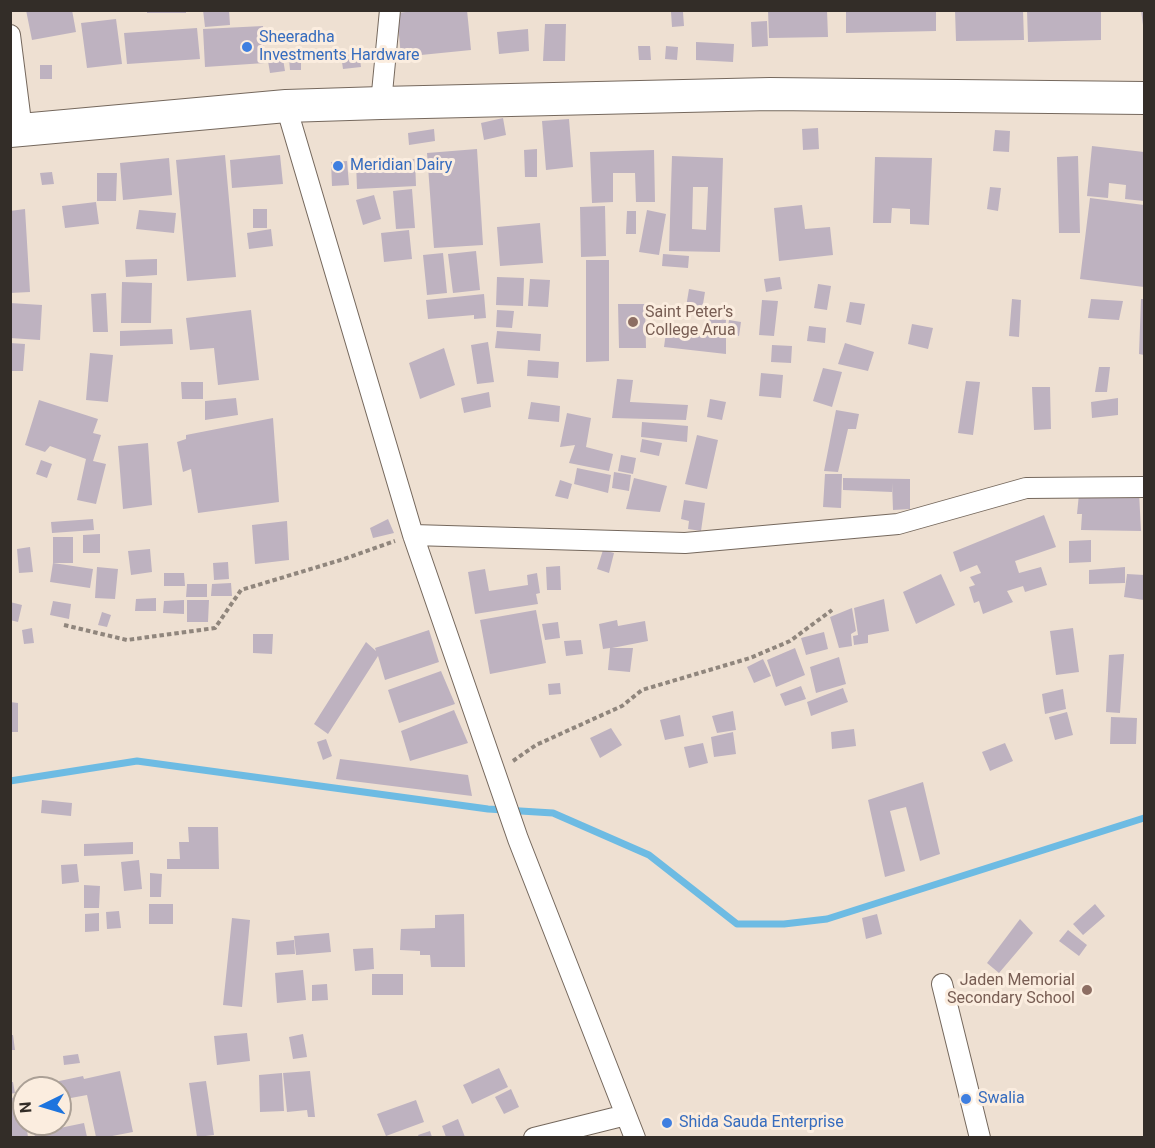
<!DOCTYPE html>
<style>
body{margin:0}
#map{position:relative;width:1155px;height:1148px;overflow:hidden;background:#eee0d2;font-family:Roboto,sans-serif}
canvas{display:block}
.frame{position:absolute;inset:0;border:12px solid #332d28;pointer-events:none}
.north{position:absolute;left:12px;top:1076px;width:60px;height:60px;box-sizing:border-box;background:#fbeddf;border:2px solid #aba096;border-radius:50%;rotate:265deg;font-size:16px;font-weight:700;line-height:24px;text-align:center;color:#332d28}
.north::after{content:'';display:block;margin:auto;width:21px;height:27px;background:#1d74de;clip-path:polygon(50% 0,100% 100%,50% 72%,0 100%)}
</style>
<div id="map">
<canvas width="1155" height="1148"></canvas>
<div class="frame"></div>
<div class="north">N</div>
</div>
<script>
const ctx = document.querySelector('canvas').getContext('2d');
ctx.lineJoin = 'round';
function strokePath(path, color, width, dash) { ctx.strokeStyle = color; ctx.lineWidth = width; ctx.lineCap = dash ? 'butt' : 'round'; ctx.setLineDash(dash || []); ctx.stroke(path); }
function fill(path, color) { ctx.fillStyle = color; ctx.fill(path, 'evenodd'); }
function write(font, color, halo, rows, align = 'center') {
  ctx.font = font + ' Roboto,sans-serif'; ctx.lineWidth = 6; ctx.setLineDash([]); ctx.textBaseline = 'middle'; ctx.strokeStyle = halo; ctx.fillStyle = color; for (const [text, x, y, turn = 0] of rows) {
    ctx.save(); ctx.translate(x, y); ctx.rotate((+turn || 0) * Math.PI / 180); ctx.textAlign = isNaN(turn) ? turn : align; if (halo) ctx.strokeText(text, 0, 0); ctx.fillText(text, 0, 0); ctx.restore();
  }
}
strokePath(new Path2D(`
 M10,781L137,761L488,809L553,813L649,855L737,924H784L827,919L1144,818`), '#6dbbe3', 7);
fill(new Path2D(`
 M26,10H72L76,32L32,40Z
 M147,10H186V13H147Z
 M203,10H229L230,25L205,27Z
 M424,10H467L471,50L401,57L397,13Z
 M768,10H827L828,37L769,38Z
 M846,10H936V31L846,33Z
 M955,10H1023L1024,40L956,41Z
 M1027,10H1101V40L1028,42Z
 M1141,10H1144V25H1143Z
 M671,12H683L684,26L672,27Z
 M116,19L122,64L87,68L81,23Z
 M767,21L768,46L752,47L751,22Z
 M545,24H566L565,61H543Z
 M263,26L265,63L205,67L203,29Z
 M197,28L200,59L127,64L124,33Z
 M528,29L529,51L499,54L497,32Z
 M696,42L734,44L733,62L696,60Z
 M638,46H650L651,60H639Z
 M666,46L678,47L677,60L665,59Z
 M359,52L361,67L343,69L341,55Z
 M301,58V70H290L289,59Z
 M283,59L285,71L270,73L268,61Z
 M40,65H52V79H40Z
 M503,118L506,135L484,140L481,123Z
 M569,119L573,167L546,170L542,121Z
 M818,128L819,149L803,150L802,129Z
 M434,129L435,141L409,145L408,133Z
 M995,130L1010,131L1009,152L993,151Z
 M1092,146L1144,152V201L1125,199L1126,185L1109,183L1108,198L1087,196Z
 M477,149L483,245L434,248L427,153Z
 M537,149V177H525L524,150Z
 M654,150L655,202H636L635,173H613V202L592,203L590,152Z
 M225,155L236,277L187,281L176,160Z
 M280,155L283,184L232,188L230,160Z
 M672,156L723,158L720,252L669,251ZM693,187H708L706,230L692,229Z
 M1078,156L1080,233H1059L1057,157Z
 M875,157L932,158L929,225L910,224V209L892,208L891,223H873Z
 M169,158L172,195L123,200L120,163Z
 M415,159L416,186L357,189L356,162Z
 M347,161L349,185L332,186L331,162Z
 M52,172L54,184L42,185L40,173Z
 M97,173H117L116,201H97Z
 M990,187L1001,188L998,211L987,209Z
 M412,189L415,228L396,229L393,191Z
 M374,195L381,219L363,225L356,200Z
 M1090,198L1144,205V287L1080,279Z
 M96,202L99,224L65,228L62,206Z
 M802,205L805,229L830,227L833,255L779,261L774,208Z
 M605,206L606,256L581,257L580,207Z
 M25,209L30,292L10,293V211Z
 M253,209H267V228H253Z
 M139,210L176,213L174,233L136,229Z
 M647,210L666,214L659,255L639,252Z
 M627,211H636V234H626Z
 M540,223L543,263L500,266L497,227Z
 M271,229L273,246L249,249L247,233Z
 M409,230L412,259L384,262L381,233Z
 M476,251L480,290L453,293L448,254Z
 M443,253L447,293L427,295L423,255Z
 M663,254L689,256L688,268L662,266Z
 M157,259V275L126,277L125,260Z
 M586,260H609V361L586,362Z
 M497,277L524,278L523,306L496,305Z
 M780,277L782,289L766,292L764,279Z
 M530,279L550,280L548,307L528,306Z
 M122,282L152,283L151,323H121Z
 M818,284L831,286L827,310L814,308Z
 M689,289L705,292L701,316L685,313Z
 M106,293L108,332H93L91,294Z
 M484,294L486,318L474,319V315L428,319L426,300Z
 M1012,299L1021,300L1019,337L1009,336Z
 M1091,299L1123,301L1119,320L1088,318Z
 M1141,299H1144V355L1139,354Z
 M762,300L778,301L774,336L759,335Z
 M850,302L865,304L861,325L846,322Z
 M10,303L42,305L40,340L10,338Z
 M618,304H645L646,348H619Z
 M251,310L259,380L218,385L214,348L190,350L186,318Z
 M497,310L514,311L512,328L496,327Z
 M707,318L726,320L725,333L706,331Z
 M729,320L741,322L739,336L727,334Z
 M912,324L933,328L928,349L908,344Z
 M667,325L726,336V354L664,347Z
 M809,326L826,328L825,343L807,341Z
 M172,329L173,344L120,346V331Z
 M497,331L541,334L540,351L495,348Z
 M488,342L494,382L477,384L471,345Z
 M10,343L25,344L23,371H10Z
 M845,343L874,352L868,371L838,364Z
 M772,345L792,346L791,363L771,362Z
 M444,348L455,385L420,399L409,363Z
 M90,353L113,355L108,402L86,400Z
 M528,360L559,362L558,378L527,376Z
 M1099,367H1110L1107,392H1095Z
 M823,368L842,372L832,407L813,401Z
 M761,373L783,375L781,398L759,396Z
 M617,379L633,380L630,402L688,405L686,420L612,418Z
 M966,381L980,382L973,435L958,433Z
 M181,382H203V399H182Z
 M1032,387H1050L1051,429L1034,430Z
 M489,392L491,407L464,413L461,398Z
 M236,398L238,415L205,420V401Z
 M1118,398V415L1092,418L1091,402Z
 M710,399L726,402L722,420L707,417Z
 M39,400L98,419L93,433L101,435L93,461L106,464L96,504L77,500L86,459L50,446L45,452L25,445Z
 M531,402L560,406L559,422L528,419Z
 M836,410L859,414L856,429H848L838,472L824,471Z
 M567,413L591,418L586,447L613,454L609,471L569,463L575,445L560,447Z
 M273,418L279,502L198,513L191,469L183,472L177,442L186,439V435Z
 M642,422L688,426L687,442L641,437Z
 M697,435L718,440L707,489L685,484Z
 M642,439L662,443L659,456L640,452Z
 M148,443L152,505L123,509L118,446Z
 M621,455L636,458L633,474L618,471Z
 M41,460L52,464L47,478L36,474Z
 M577,468L611,475L608,493L574,484Z
 M614,472L631,475L629,491L612,488Z
 M825,474H842L841,508L823,507Z
 M634,478L667,486L660,512L626,509Z
 M843,478L910,479V509L893,510L892,483V492L843,490Z
 M560,480L572,484L568,499L555,496Z
 M1139,492L1141,531L1081,530L1082,514H1077L1079,494Z
 M684,500L705,503L701,531L688,529L689,521L681,519Z
 M1044,515L1056,547L1015,561L1019,573L1041,567L1047,585L1025,592L1023,586L1007,591L1013,602L983,614L979,601L974,603L969,587L975,585L970,577L981,573L977,565L960,572L953,552Z
 M93,519L94,530L52,533L51,522Z
 M388,519L394,533L373,538L370,528Z
 M287,521L289,560L255,564L252,525Z
 M100,534V553H83V535Z
 M53,537H73V563H53Z
 M1091,540V562L1069,563V541Z
 M30,547L33,572L19,573L17,549Z
 M150,549L152,572L131,575L128,551Z
 M603,550L614,553L609,573L597,569Z
 M228,562L229,579L214,580L213,563Z
 M53,563L93,569L90,588L50,582Z
 M560,566L561,590H547L546,567Z
 M97,567L118,569L115,599L95,598Z
 M1125,567V583L1089,584V570Z
 M485,569L489,591L528,585L527,575L537,573L540,593L536,594L538,604L475,614L468,572Z
 M164,573H184L185,586H164Z
 M941,574L955,605L916,624L903,592Z
 M1127,574L1144,575V600L1124,597Z
 M231,583L232,596H211L212,584Z
 M187,584H207V597H186Z
 M156,598V611H135L136,599Z
 M884,599L889,631L868,635V643L854,645L853,636L858,635L854,608Z
 M184,600V614L163,613L164,601Z
 M187,600H209L208,622H187Z
 M53,601L71,604L69,619L50,615Z
 M10,602L22,605L18,622L10,620Z
 M852,608L856,631L851,634L852,646L839,648L830,617Z
 M536,610L546,663L490,674L480,620Z
 M102,612L111,615L107,627L98,625Z
 M617,620L618,626L645,621L648,641L612,648H633L630,672L608,670L610,648L603,649L599,624Z
 M558,622L560,638L545,640L542,624Z
 M32,628L34,643L24,644L22,630Z
 M1073,628L1079,672L1056,675L1050,631Z
 M429,630L439,662L385,680L378,656L328,734L314,724L366,642L376,651L375,648Z
 M824,632L828,649L806,655L801,638Z
 M253,634H273L272,654L253,653Z
 M581,640L583,654L566,656L564,641Z
 M795,648L805,675L776,687L767,660Z
 M1124,654L1120,713L1106,712L1109,655Z
 M839,657L846,684L816,693L810,667Z
 M763,659L771,676L754,683L747,667Z
 M441,671L455,704L399,723L388,690Z
 M560,683L561,694L549,695L548,684Z
 M801,686L806,699L785,706L780,694Z
 M843,688L848,702L811,716L807,702Z
 M1063,689L1066,709L1045,714L1042,694Z
 M10,702L18,703V732H10Z
 M454,710L468,743L410,761L401,731Z
 M733,711L736,730L717,733L712,716Z
 M1067,712L1073,735L1055,740L1049,717Z
 M680,715L684,736L665,740L660,720Z
 M1111,717L1137,718L1136,744H1110Z
 M611,728L622,745L600,758L590,738Z
 M854,729L856,746L832,749L831,732Z
 M733,732L736,754L714,757L711,737Z
 M326,739L332,756L323,760L317,742Z
 M703,743L708,763L689,768L684,747Z
 M1005,743L1013,761L990,771L982,752Z
 M340,759L468,775L472,796L336,779Z
 M923,782L940,854L920,861L906,807L890,811L905,871L885,877L868,800Z
 M42,800L72,803L71,816L41,813Z
 M188,827H218L219,869H167V859H180L179,842H189Z
 M133,842V854L84,856V844Z
 M139,860L142,889L124,891L121,862Z
 M77,864L79,882L62,884L61,865Z
 M150,873L162,874L161,897H150Z
 M84,885L100,886L99,908H84Z
 M149,904H173V924H149Z
 M1095,904L1105,916L1083,935L1073,924Z
 M119,911L121,928L107,929L106,912Z
 M99,913V931L85,932V914Z
 M464,914L465,967H431L430,955H420V951L400,950L401,929L435,928V915Z
 M877,914L882,934L866,939L862,918Z
 M232,918L250,920L242,1007L223,1005Z
 M1020,919L1033,933L999,973L987,963Z
 M1068,930L1087,945L1079,956L1059,941Z
 M329,933L331,952L296,955L294,936Z
 M294,940L295,954L277,955L276,942Z
 M373,948L374,969L355,971L353,949Z
 M303,970L306,1000L277,1003L275,973Z
 M372,974H403V995H372Z
 M327,984L328,1000L312,1001V985Z
 M247,1033L250,1061L217,1065L214,1036Z
 M303,1034L307,1057L293,1059L289,1037Z
 M10,1035H13L15,1050H10Z
 M78,1054L80,1063L64,1065L63,1056Z
 M499,1068L508,1087L472,1104L463,1085Z
 M120,1071L133,1132L107,1137H96L87,1095L60,1100V1088H45V1084L83,1076L84,1079Z
 M310,1071L315,1117H308L307,1110L287,1112L283,1073Z
 M282,1073L284,1111L260,1112L259,1075Z
 M206,1081L214,1135L197,1137L189,1083Z
 M10,1082H13L15,1093L10,1094Z
 M511,1089L519,1107L504,1114L495,1097Z
 M22,1097L24,1124H26L28,1137H10V1098Z
 M416,1100L424,1122L386,1136L377,1114Z
 M458,1119L465,1137H446L442,1126Z
 M84,1123L87,1137H35L32,1124H48L50,1130Z
 M430,1131L432,1137H419L418,1135Z`), '#beb2c0');
const street = new Path2D(`
 M10,35L22,130
 M381,103L390,10
 M286,106L413,535L518,839L635,1138
 M413,535L685,543L898,524L1026,488L1144,487
 M942,984L980,1138
 M534,1138L626,1115`);
const primary = new Path2D(`
 M10,131L286,106L381,103L770,94L1144,98`);
strokePath(street, '#75685d', 22);
strokePath(primary, '#75685d', 34);
strokePath(new Path2D(`
 M64,625L127,640L215,628L241,590L344,559L395,541
 M513,761L536,745L622,706L642,690L750,658L790,641L832,610`), '#90867d', 4, [4.5, 3]);
strokePath(street, '#fff', 20);
strokePath(primary, '#fff', 32);
for (const [x, y, r, color] of [
 [247,47,6,"#3f7fe0"],
 [338,166,6,"#3f7fe0"],
 [633,322,6,"#8d6e63"],
 [1087,990,6,"#8d6e63"],
 [966,1099,6,"#3f7fe0"],
 [667,1123,6,"#3f7fe0"]
]) { const dot = new Path2D(); dot.arc(x, y, r, 0, 2 * Math.PI); ctx.fillStyle = color; ctx.fill(dot); strokePath(dot, '#fbeddf', 2); }
write('16px', '#366cbe', '#fbeddf', [
 ["Sheeradha",259,38],
 ["Investments Hardware",259,56],
 ["Meridian Dairy",350,166],
 ["Swalia",978,1099],
 ["Shida Sauda Enterprise",679,1123]
], 'left');
write('16px', '#785e54', '#fbeddf', [
 ["Saint Peter's",645,313],
 ["College Arua",645,331],
 ["Jaden Memorial",1075,981,"right"],
 ["Secondary School",1075,999,"right"]
], 'left');
</script>
